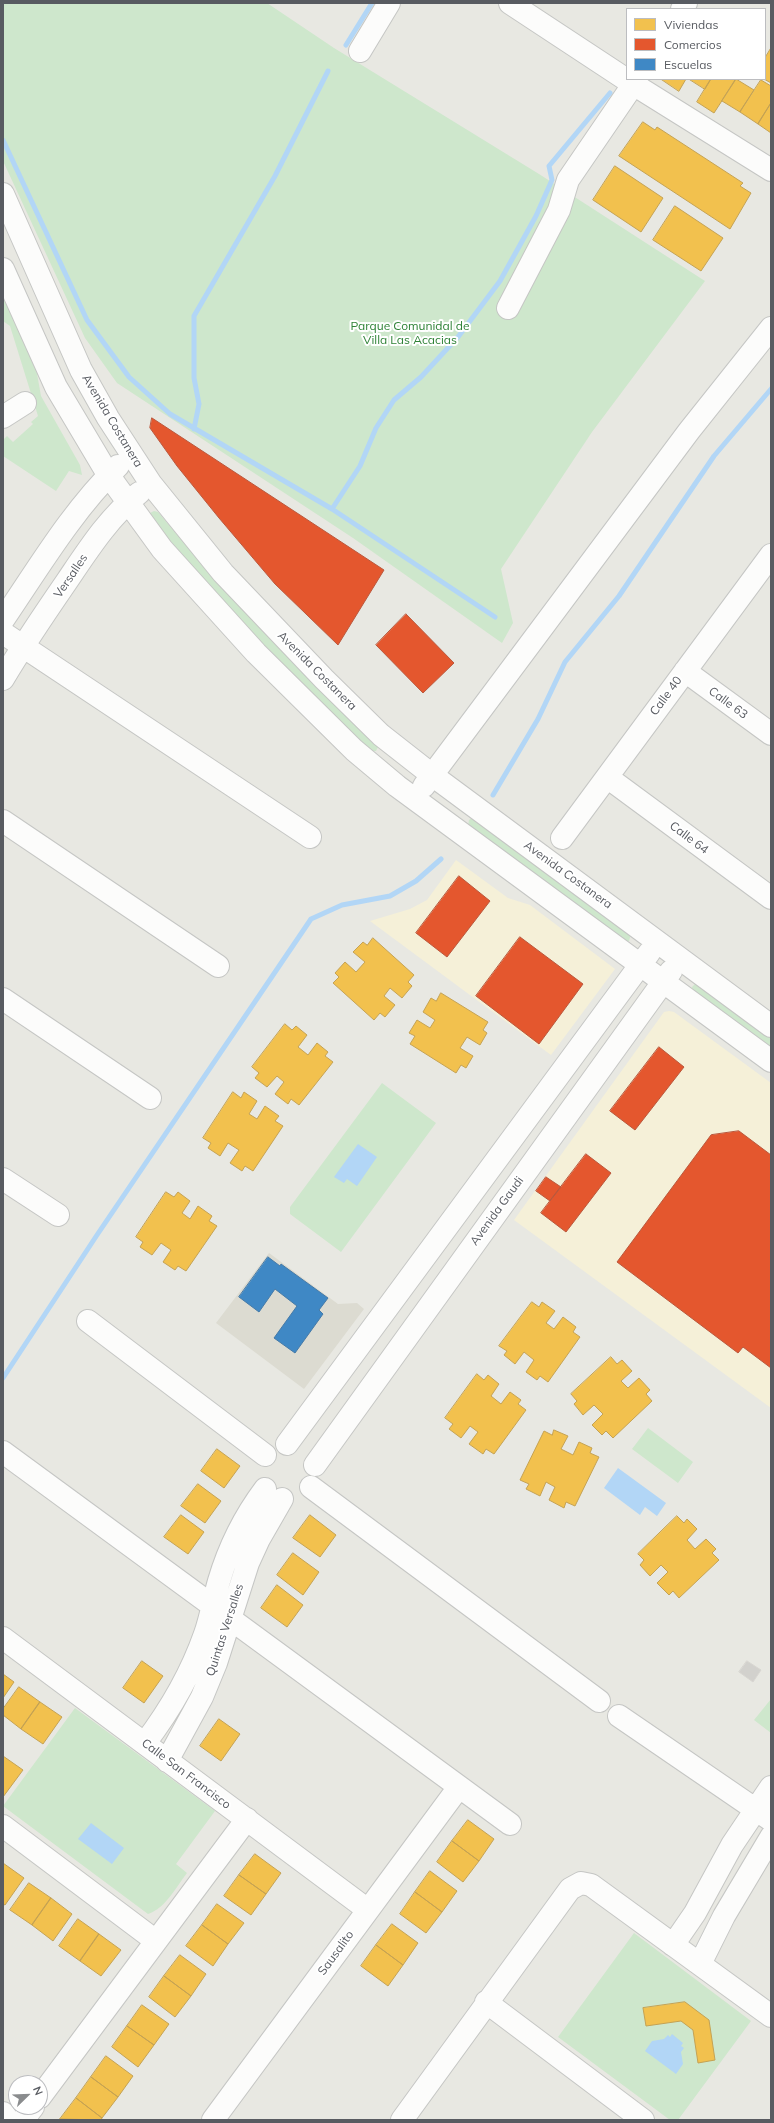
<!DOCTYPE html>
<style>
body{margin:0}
#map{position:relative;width:774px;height:2123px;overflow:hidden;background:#e8e8e2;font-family:Mulish,sans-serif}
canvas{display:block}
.frame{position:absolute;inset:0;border:4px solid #585b61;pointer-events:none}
.legend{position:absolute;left:626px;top:8px;width:140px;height:72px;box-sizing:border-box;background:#fff;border:1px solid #bcbdc0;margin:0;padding:5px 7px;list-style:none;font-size:12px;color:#585b61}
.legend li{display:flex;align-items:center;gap:8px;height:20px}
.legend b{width:20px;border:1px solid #bcbdc0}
.north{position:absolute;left:8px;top:2075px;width:40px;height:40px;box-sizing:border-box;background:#fff;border:1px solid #bcbdc0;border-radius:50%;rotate:67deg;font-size:11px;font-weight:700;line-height:16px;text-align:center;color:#585b61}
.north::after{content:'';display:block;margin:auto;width:14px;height:18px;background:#8a8c8e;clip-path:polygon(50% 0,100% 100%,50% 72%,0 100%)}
</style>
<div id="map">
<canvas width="774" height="2123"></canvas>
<div class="frame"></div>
<ul class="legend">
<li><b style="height:11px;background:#f2c14e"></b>Viviendas</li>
<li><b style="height:11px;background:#e4572e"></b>Comercios</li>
<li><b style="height:11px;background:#3f88c5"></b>Escuelas</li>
</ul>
<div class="north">N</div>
</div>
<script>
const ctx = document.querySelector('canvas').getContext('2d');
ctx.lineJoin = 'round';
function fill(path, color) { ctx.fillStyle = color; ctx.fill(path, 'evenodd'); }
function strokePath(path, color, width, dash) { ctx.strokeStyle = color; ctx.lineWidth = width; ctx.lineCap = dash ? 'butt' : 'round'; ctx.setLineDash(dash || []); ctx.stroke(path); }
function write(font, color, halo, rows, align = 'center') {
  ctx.font = font + ' Mulish,sans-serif'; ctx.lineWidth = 4; ctx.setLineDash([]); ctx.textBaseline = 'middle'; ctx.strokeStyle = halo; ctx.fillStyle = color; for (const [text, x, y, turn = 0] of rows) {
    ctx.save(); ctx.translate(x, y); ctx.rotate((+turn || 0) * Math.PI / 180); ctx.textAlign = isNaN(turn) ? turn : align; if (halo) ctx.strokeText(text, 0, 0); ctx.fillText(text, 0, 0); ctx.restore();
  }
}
fill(new Path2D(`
 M456,860L508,898L530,905L615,969L551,1055L370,921L410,909L427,900Z
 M669,1011L674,1012L771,1083V1408L514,1220L664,1012Z`), '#f5f0d8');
fill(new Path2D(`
 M269,1253L338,1304L357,1303L364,1309L304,1389L216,1323Z`), '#dcdbd1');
fill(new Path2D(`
 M3,3H267L334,48L539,174L705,281L592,432L501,569L513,623L502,643L353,538L117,383L85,338L3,161Z
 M3,294L36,368L41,396L80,465L82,475L69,471L56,491L3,456V440L7,436L13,442L33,424L31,422L38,416L10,326L3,321Z
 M154,511L158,512C226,594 301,669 377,743L378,747L376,751H371C293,678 219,601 151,519L150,513Z
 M473,817L631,934L629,941H626L468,826L469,820Z
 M695,984H700L771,1037V1050L693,993L692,987Z
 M382,1083L436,1123L341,1252L290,1214V1207Z
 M648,1428L693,1462L678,1483L632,1449Z
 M771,1699V1733L754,1720Z
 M75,1708L215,1811L176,1864L187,1873C176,1887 166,1908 148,1914L3,1806Z
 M634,1933L751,2021L678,2120H670L558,2037Z`), '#cee7cc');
fill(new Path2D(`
 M358,1144L377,1157L357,1186L347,1179L344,1183L334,1177Z
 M618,1468L666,1503L657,1516L645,1507L640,1515L604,1488Z
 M91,1823L124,1848L112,1864L78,1839Z
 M672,2034L683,2043L681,2046L684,2048L681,2052L683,2064L676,2074L645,2051L652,2041L664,2039L668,2035L670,2037Z`), '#b2d6f6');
const homes = new Path2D(`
 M771,48V83L764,79L765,58Z
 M661,79H686L679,91Z
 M689,79H711L705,89Z
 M711,79H736L714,113L697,102Z
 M736,79L754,90L740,112L722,101Z
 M761,80L771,86V103L758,124L740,112Z
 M771,103V133L758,124Z
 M643,122L655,130L657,127L743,183L740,186L751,193L730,229L619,156Z
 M615,166L663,198L641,232L593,200Z
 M675,206L723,238L701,271L653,240Z
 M373,938L414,975L408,982L412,986L402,998L390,988L384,996L395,1005L385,1017L380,1013L374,1020L333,983L339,977L335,973L345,962L356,972L365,962L353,952L363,942L367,945Z
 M441,993L488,1022L483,1030L487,1033L480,1045L467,1037L460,1048L473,1056L466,1068L461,1065L456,1073L410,1044L415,1036L409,1033L417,1020L430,1028L435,1020L423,1012L431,998L436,1001Z
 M285,1024L292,1030L296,1026L307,1035L298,1047L308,1055L317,1043L328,1052L325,1056L333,1062L299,1105L291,1099L288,1104L275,1094L284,1082L277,1076L267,1087L255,1078L259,1073L252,1067Z
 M233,1092L241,1098L244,1092L257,1101L249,1114L257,1119L265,1106L279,1116L275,1121L283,1126L253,1171L245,1166L242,1171L230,1163L239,1150L228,1143L220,1156L208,1148L211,1143L203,1138Z
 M166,1192L174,1197L178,1192L190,1201L182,1213L190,1219L198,1206L212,1216L209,1221L217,1226L186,1271L178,1266L175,1270L163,1262L171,1250L161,1243L152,1255L140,1247L143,1242L136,1237Z
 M532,1302L539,1307L542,1302L555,1311L546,1323L554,1329L563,1317L576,1327L573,1332L580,1337L548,1382L540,1376L537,1380L526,1372L534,1360L524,1352L515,1364L504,1355L507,1351L499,1346Z
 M611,1357L617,1364L622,1360L632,1371L621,1381L628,1388L639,1378L650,1390L646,1394L652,1401L613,1438L606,1431L602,1435L592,1425L603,1414L594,1405L583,1415L574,1404L577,1401L571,1394Z
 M477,1374L484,1380L488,1375L499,1384L491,1396L501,1404L510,1392L521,1400L518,1404L526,1410L494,1454L486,1449L483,1454L469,1444L478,1432L470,1426L461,1438L449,1429L453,1424L445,1418Z
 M554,1430L568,1436L561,1449L573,1455L579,1442L592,1448L590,1453L599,1457L575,1506L566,1502L564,1508L549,1500L555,1487L546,1482L540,1496L526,1489L529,1484L520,1480L544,1431L552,1435Z
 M217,1449L240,1466L224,1488L201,1471Z
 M198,1484L221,1501L205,1523L181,1506Z
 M181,1515L204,1532L188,1554L164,1537Z
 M310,1515L336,1535L320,1557L293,1538Z
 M677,1516L684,1523L687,1519L697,1529L687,1540L695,1549L706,1539L716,1549L712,1553L719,1560L679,1598L673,1591L669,1595L657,1583L668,1572L661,1565L650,1576L640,1565L644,1560L638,1554Z
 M293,1553L319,1572L303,1595L277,1575Z
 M277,1585L303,1605L287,1627L261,1608Z
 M142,1661L163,1676L144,1703L123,1688Z
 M3,1674L14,1682L3,1698Z
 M19,1687L40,1702L21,1729L3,1715V1709Z
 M40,1702L62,1717L43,1744L21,1729Z
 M219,1719L240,1734L221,1761L200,1746Z
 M3,1756L23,1770L3,1797Z
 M468,1820L494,1839L479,1861L452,1841Z
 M452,1841L479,1861L463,1882L437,1862Z
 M255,1854L281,1873L266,1894L239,1875Z
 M3,1863L24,1878L5,1905L3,1904Z
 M430,1871L457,1891L442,1912L415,1892Z
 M239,1875L266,1894L251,1915L224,1896Z
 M29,1883L51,1898L32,1925L10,1910Z
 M415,1892L442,1912L426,1933L400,1914Z
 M51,1898L72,1914L53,1941L32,1925Z
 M217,1904L244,1923L228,1944L202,1925Z
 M78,1919L99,1934L80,1961L59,1946Z
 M392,1924L418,1943L403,1965L376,1945Z
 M202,1925L228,1944L213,1966L186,1946Z
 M99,1934L121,1950L101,1976L80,1961Z
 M376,1945L403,1965L388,1986L361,1966Z
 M180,1955L206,1974L191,1996L164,1976Z
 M164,1976L191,1996L175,2017L149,1997Z
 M685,2002L709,2020L715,2060L698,2063L693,2030L681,2021L646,2026L643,2008Z
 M142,2005L169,2024L154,2045L127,2026Z
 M127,2026L154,2045L138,2067L112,2047Z
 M106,2056L133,2076L118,2097L91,2077Z
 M91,2077L118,2097L102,2118L76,2098Z
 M76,2098L102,2118L101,2120L60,2119Z`);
fill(homes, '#f2c14e');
strokePath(homes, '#c4a254', 1);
const shops = new Path2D(`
 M152,418L384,570L338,645L275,584L219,518L177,466L150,428Z
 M406,614L454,663L423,693L376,645Z
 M459,876L490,901L447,957L416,933Z
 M520,937L583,984L539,1044L476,996Z
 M659,1047L684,1067L635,1130L610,1111Z
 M739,1131L771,1155V1368L743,1347L738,1353L617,1262L711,1135Z
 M586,1154L611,1173L566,1232L541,1213Z
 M546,1177L561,1187L550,1201L536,1191Z`);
fill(shops, '#e4572e');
strokePath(shops, '#ba583d', 1);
const schools = new Path2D(`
 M268,1257L280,1266L281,1264L328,1298L319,1310L323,1314L295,1353L274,1338L297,1306L275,1289L259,1312L239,1297Z`);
fill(schools, '#3f88c5');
strokePath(schools, '#467aa7', 1);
strokePath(new Path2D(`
 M346,45L372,3
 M3,140L87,320L129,377L170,414L332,509L495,617
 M194,429L199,404L194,378V316L275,176L328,71
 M332,509L360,466L376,428L394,400L421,377L458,337L500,281L536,216L552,180L549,166L610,93
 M493,795L538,719L565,662L619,596L714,456L771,389
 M3,1378L97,1235L311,919L342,905L390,896L416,881L441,859`), '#b2d6f6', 5);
const building = new Path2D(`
 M747,1661L761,1670L753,1682L739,1672Z`);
fill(building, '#d2d1cd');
strokePath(building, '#d8d6d1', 1);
const minor = new Path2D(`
 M510,3L633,84L771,170
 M682,9L686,3
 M360,51L389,3
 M3,194L81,370L108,418L151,484L223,573L324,679L381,735L432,775L771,1026
 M3,269L56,387L109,476L162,549L256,653L354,750L397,786L771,1061
 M508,308L559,210L568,180L637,79
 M3,417L25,403
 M3,620C39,567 72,511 118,466
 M3,633L310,837
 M685,671L771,734
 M3,679C23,645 45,613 67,581C88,550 109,517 139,493
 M607,777L771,898
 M424,786L689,431L771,328
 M3,821L218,966
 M562,838L771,555
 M3,999L150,1098
 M3,1179L58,1215
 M88,1321L265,1455
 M287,1444L649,953
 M3,1452L510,1824
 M315,1465L671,971
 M311,1487L599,1701
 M3,1638L368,1910
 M619,1716L771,1820
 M145,1743C170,1710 191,1674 205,1634C211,1617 214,1598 219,1581C229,1547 244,1517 265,1489
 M167,1761L202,1697L216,1663L248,1563L259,1539L282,1499
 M3,1826L156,1941
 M673,1945L695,1913L732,1845L771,1787
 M700,1964L724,1916L771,1837
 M486,2002L643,2120
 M40,2097L247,1819
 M3,2113L8,2120
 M23,2120L33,2107
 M213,2120L459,1787
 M402,2120L570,1889L581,1883L591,1885L771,2016`);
strokePath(minor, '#c5c6c4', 24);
strokePath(minor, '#fcfcfb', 22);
write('12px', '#2e8236', '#fff', [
 ["Parque Comunidal de",410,326],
 ["Villa Las Acacias",410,340]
]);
write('12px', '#585b61', '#fff', [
 ["Avenida Costanera",112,421,59],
 ["Versalles",71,576,-56],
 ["Avenida Costanera",317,671,45],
 ["Calle 40",666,696,-54],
 ["Calle 63",728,703,36],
 ["Calle 64",689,838,37],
 ["Avenida Costanera",568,875,36],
 ["Avenida Gaudi",497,1211,-54],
 ["Quintas Versalles",225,1630,-72],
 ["Calle San Francisco",186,1774,37],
 ["Sausalito",336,1953,-54]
]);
</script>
